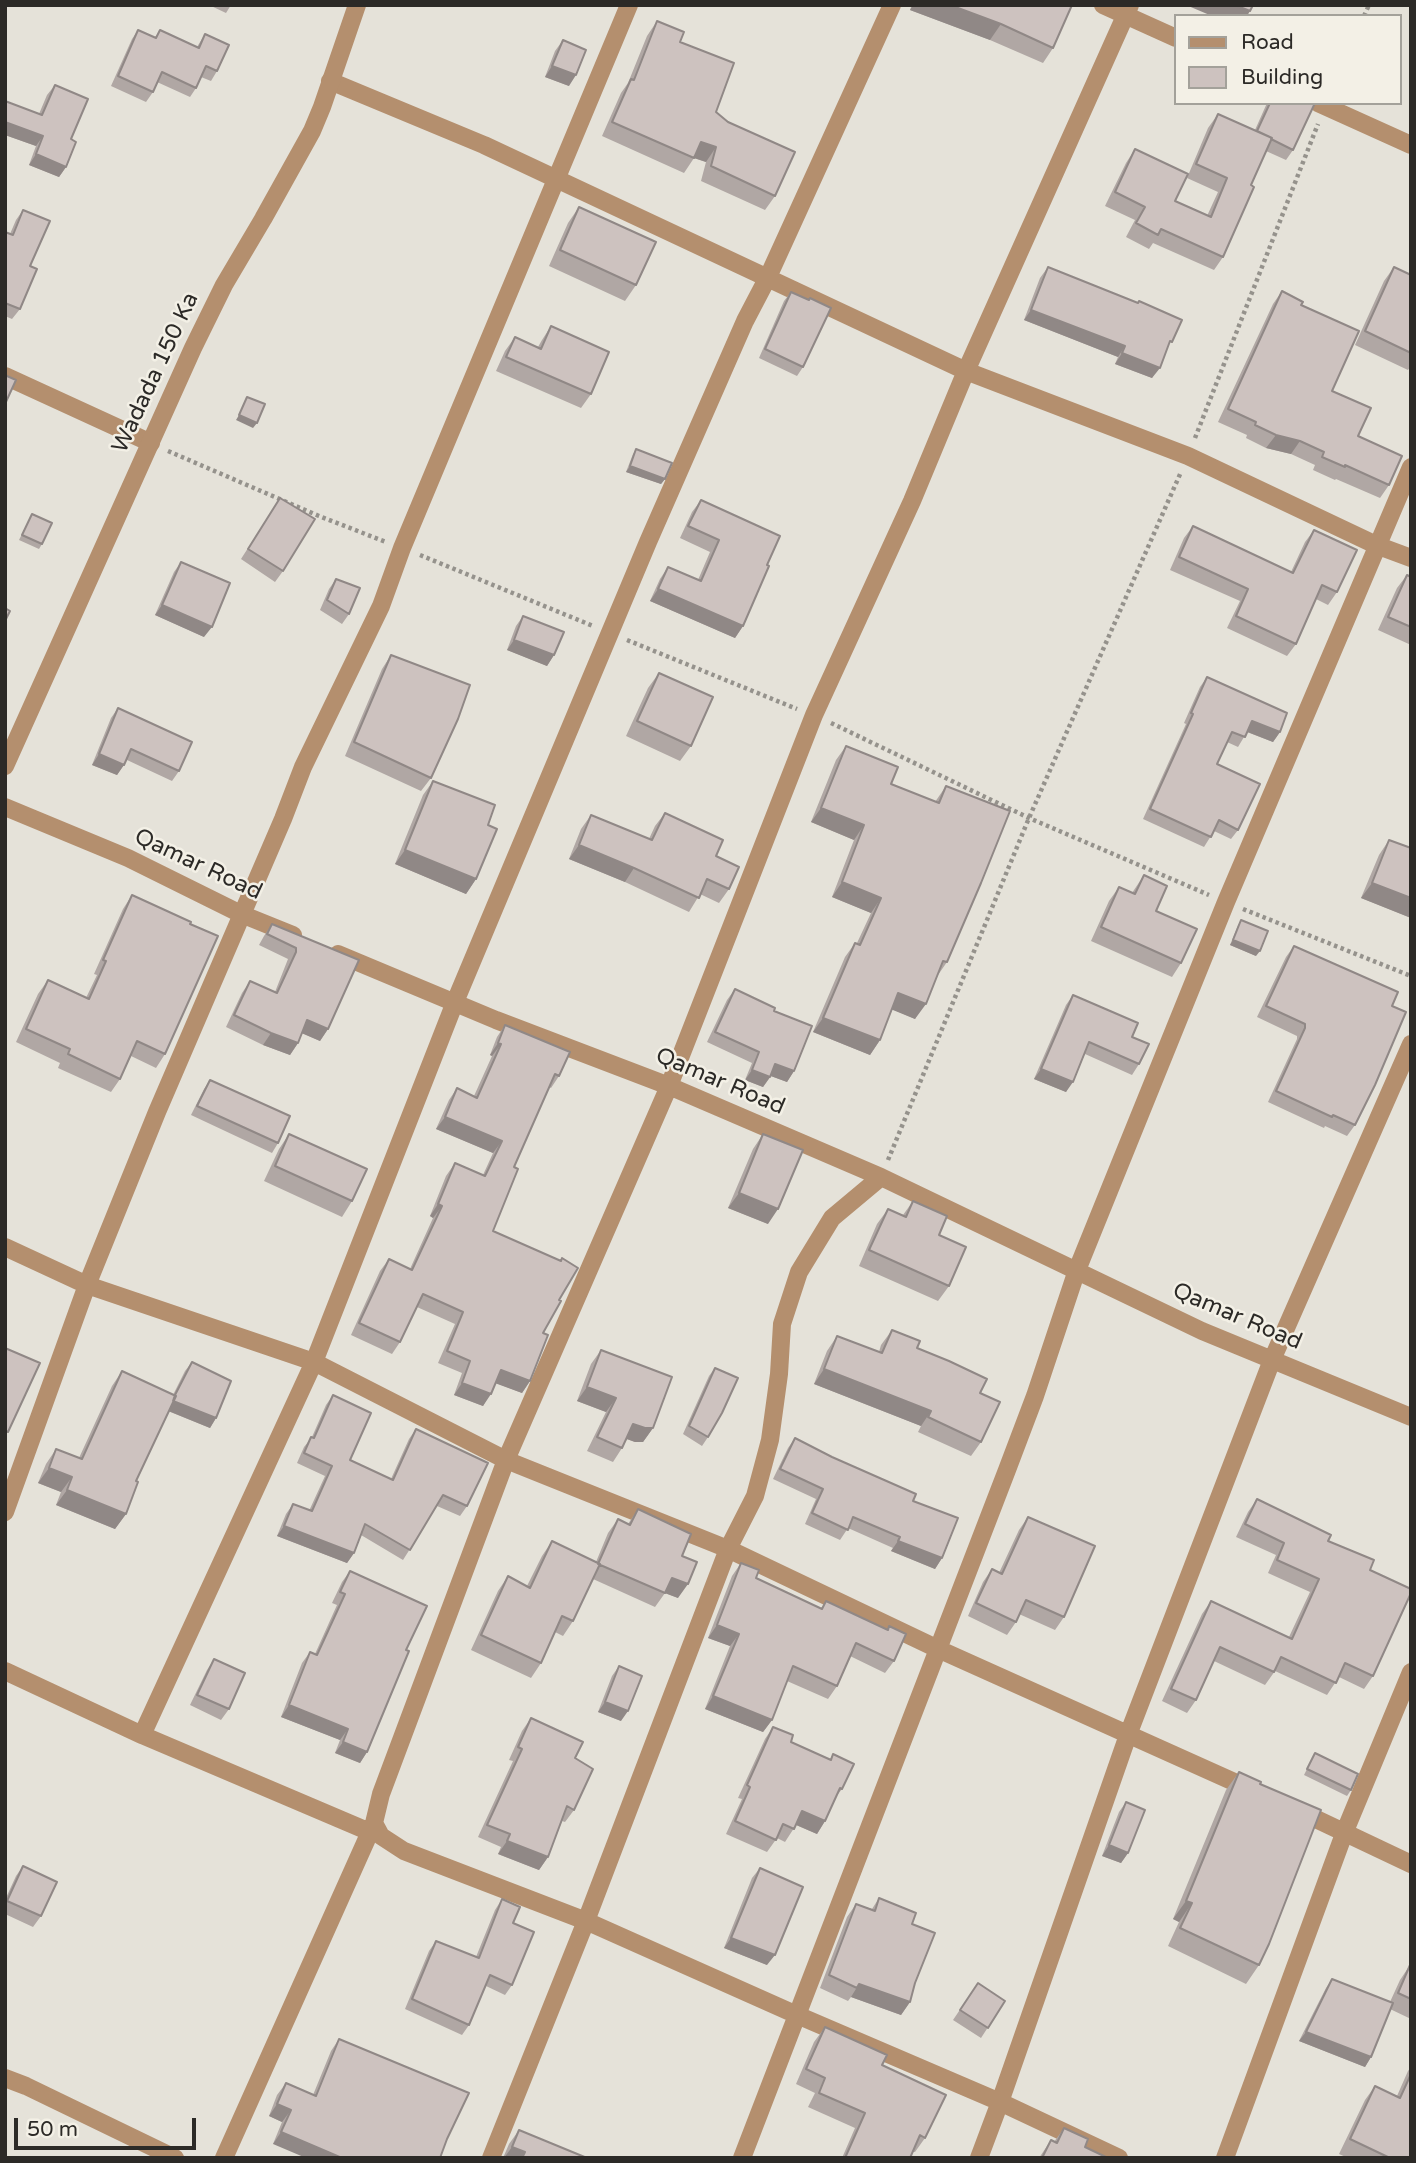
<!DOCTYPE html>
<style>
body{margin:0}
#map{position:relative;width:1416px;height:2163px;overflow:hidden;background:#e5e2d9;font-family:"Varela Round",sans-serif}
canvas{display:block}
.frame{position:absolute;inset:0;border:7px solid #2c2a27;pointer-events:none}
.legend{position:absolute;left:1174px;top:14px;width:228px;height:91px;box-sizing:border-box;background:#f3f0e6;border:2px solid #a3a19a;margin:0;padding:9px 12px;list-style:none;font-size:21px;color:#2c2a27}
.legend li{display:flex;align-items:center;gap:14px;height:35px}
.legend b{width:35px;border:2px solid #a3a19a}
.scale{position:absolute;left:14px;top:2118px;width:182px;height:32px;box-sizing:border-box;border:4px solid #2c2a27;border-top:0;padding-left:9px;font-size:21px;line-height:24px;white-space:nowrap;color:#2c2a27;-webkit-text-stroke:5px #f3f0e6;paint-order:stroke}
</style>
<div id="map">
<canvas width="1416" height="2163"></canvas>
<div class="frame"></div>
<ul class="legend">
<li><b style="height:9px;background:#b48f6e"></b>Road</li>
<li><b style="height:19px;background:#cdc2bf"></b>Building</li>
</ul>
<div class="scale">50 m</div>
</div>
<script>
const ctx = document.querySelector('canvas').getContext('2d');
ctx.lineJoin = 'round';
function strokePath(path, color, width, dash) { ctx.strokeStyle = color; ctx.lineWidth = width; ctx.lineCap = dash ? 'butt' : 'round'; ctx.setLineDash(dash || []); ctx.stroke(path); }
function fill(path, color) { ctx.fillStyle = color; ctx.fill(path, 'evenodd'); }
function write(font, color, halo, rows, align = 'center') {
  ctx.font = font + ' "Varela Round",sans-serif'; ctx.lineWidth = 5; ctx.setLineDash([]); ctx.textBaseline = 'middle'; ctx.strokeStyle = halo; ctx.fillStyle = color; for (const [text, x, y, turn = 0] of rows) {
    ctx.save(); ctx.translate(x, y); ctx.rotate((+turn || 0) * Math.PI / 180); ctx.textAlign = isNaN(turn) ? turn : align; if (halo) ctx.strokeText(text, 0, 0); ctx.fillText(text, 0, 0); ctx.restore();
  }
}
strokePath(new Path2D(`
 M1364,16L1369,5
 M1195,438L1318,124
 M168,451L319,516L386,542
 M420,555L593,626
 M627,640L797,709
 M831,723L1029,818L1209,895
 M1243,909L1411,976
 M888,1160L1029,818L1181,472`), '#95928c', 4.5, [3.5, 3.5]);
strokePath(new Path2D(`
 M1103,5L1176,38
 M330,81L484,145L966,371L1188,456L1376,545L1411,558
 M1318,103L1411,145
 M5,376L151,443
 M5,807L128,858L241,914L293,935
 M338,954L496,1020L669,1086L881,1177L1202,1331L1411,1417
 M5,1247L87,1285L314,1362L506,1460L728,1549L938,1649L1252,1790
 M5,1512L87,1285L157,1112L283,819L303,767L381,606L402,548L629,5
 M5,1671L142,1735L370,1832
 M142,1735L314,1362L455,1002L648,542L745,321L768,277L892,5
 M1297,1810L1411,1864
 M5,2078L26,2086L175,2158
 M224,2158L374,1823
 M491,2158L586,1921L728,1549L755,1496L770,1440L779,1374L782,1324L799,1272L832,1218L881,1177
 M742,2158L1007,1470L1035,1396L1077,1270L1226,902L1411,467
 M979,2158L1000,2102L1128,1735L1272,1360L1411,1044
 M1119,2158L1000,2102L797,2015L586,1921L404,1851L381,1836L374,1823L381,1794L506,1460L669,1086L814,715L912,501L966,371L1130,5
 M1225,2158L1345,1831L1411,1672`), '#b48f6e', 18);
strokePath(new Path2D(`
 M5,766L193,348L224,285L263,219L312,131L322,107L357,5`), '#b48f6e', 18);
fill(new Path2D(`
 M209,5H231L226,13Z
 M912,5H1072L1053,48L1043,63L990,40L910,10Z
 M657,21L680,42L716,112L775,196L765,210L701,181L706,162L694,158L684,173L602,136L621,93L628,83L647,36Z
 M138,30L155,38L160,30L197,47L205,34L217,71L211,81L201,77L196,88L190,97L157,82L153,92L146,102L111,86L132,39Z
 M563,40L569,86L545,77L555,51Z
 M55,85L71,139L66,167L59,177L29,165L36,146L5,135V101L39,114L47,95Z
 M1267,103H1315L1293,150L1286,160L1266,151L1251,185L1223,257L1214,270L1153,243L1149,249L1126,237L1135,220L1105,206L1126,163L1135,149L1175,201L1207,216L1218,192L1187,178L1208,128L1218,114L1255,130Z
 M579,207L636,285L625,301L549,266L568,223Z
 M23,210L30,266L20,309L12,319L5,316V232L10,234L16,220Z
 M1048,267L1167,350L1152,378L1115,364L1118,357L1024,320L1040,278Z
 M1394,267L1411,275V366L1408,370L1355,345L1384,281Z
 M1282,291L1301,305L1332,391L1389,485L1380,498L1336,479L1335,480L1313,470L1315,465L1291,454L1266,448L1246,438L1247,435L1218,422L1273,304Z
 M791,292L803,367L797,376L759,358L784,301Z
 M551,326L591,394L581,408L496,371L505,351L515,337L538,347L542,340Z
 M636,449L665,479L661,484L626,472L633,454Z
 M280,498L283,571L275,582L241,559Z
 M701,500L767,565L743,626L735,638L650,601L660,579L668,567L698,580L710,552L680,538L692,512Z
 M32,514L42,544L39,549L19,540Z
 M1193,526L1291,572L1305,542L1314,530L1337,592L1328,605L1316,599L1296,644L1287,656L1227,628L1240,601L1170,570L1184,538Z
 M181,562L204,637L155,615L174,572Z
 M1407,575L1411,577V645L1378,630L1397,588Z
 M336,579L349,614L342,624L320,610L329,589Z
 M523,616L554,655L547,666L507,650L516,626Z
 M391,655L431,778L421,791L345,756L382,669Z
 M659,673L691,746L680,761L626,736L648,688Z
 M1207,677L1280,732L1273,742L1247,732L1238,747L1227,742L1217,764L1238,830L1231,839L1214,831L1204,847L1143,819L1186,724L1184,723L1200,687Z
 M118,708L179,771L172,781L127,760L117,775L92,765L111,718Z
 M846,746L891,784L935,802L946,786L947,962L938,975L915,1019L892,1009L880,1040L870,1055L813,1032L845,957L855,943H857L871,913L832,897L854,840L811,822L836,760Z
 M433,781L488,825L476,879L466,894L395,864L423,795Z
 M665,813L716,856L729,889L719,903L700,894L689,912L625,882L569,859L581,829L591,815L649,839L655,826Z
 M1389,840L1411,848V918L1361,898L1379,855Z
 M1144,875L1156,911L1181,963L1172,977L1091,941L1109,901L1119,887L1132,893Z
 M132,895L165,1054L156,1068L131,1056L120,1079L111,1092L58,1068L60,1063L16,1042L38,994L48,980L86,998L97,975L94,974L123,909Z
 M1241,920L1256,956L1230,945L1238,925Z
 M272,924L359,960L328,1029L320,1041L302,1033L298,1043L290,1055L263,1045L226,1027L242,993L250,981L275,992L288,959L259,945L264,936Z
 M1294,946L1392,1006L1355,1125L1347,1136L1325,1126L1324,1128L1268,1102L1297,1039V1036L1257,1017L1286,957Z
 M735,989L774,1011L794,1071L787,1082L771,1076L763,1087L745,1080L752,1063L707,1042L727,1000Z
 M1073,995L1132,1037L1139,1064L1132,1075L1085,1054L1066,1092L1034,1079L1066,1005Z
 M505,1025L559,1076L551,1088L549,1087L514,1167L493,1231L559,1300L543,1333L530,1381L522,1393L496,1383L483,1406L454,1395L462,1373L438,1363L455,1324L417,1307L400,1342L392,1354L351,1335L380,1271L389,1259L410,1269L433,1218L430,1216L446,1176L455,1163L483,1175L493,1153L436,1129L449,1100L457,1088L474,1096L492,1056L490,1055L497,1037Z
 M210,1080L278,1143L272,1153L191,1115L204,1089Z
 M289,1134L352,1201L342,1217L264,1181L279,1149Z
 M763,1134L768,1224L728,1208L753,1149Z
 M913,1201L939,1235L949,1286L938,1301L859,1266L877,1224L888,1209L903,1215Z
 M892,1330L980,1393L981,1442L971,1456L918,1432L921,1426L814,1384L827,1351L837,1336L879,1352L881,1345Z
 M601,1350L653,1428L643,1442H635L627,1439L622,1448L613,1462L587,1451L606,1412L577,1401L591,1364Z
 M192,1362L216,1418L210,1428L168,1411L136,1481L126,1514L115,1529L56,1505L61,1492L38,1483L46,1464L56,1449L79,1458L112,1386L122,1371L173,1395L185,1371Z
 M715,1368L708,1437L702,1446L683,1434L709,1376Z
 M333,1395L350,1460L391,1479L409,1439L416,1429L467,1506L460,1516L437,1506L403,1560L361,1535L354,1553L347,1563L277,1536L286,1514L293,1504L309,1511L325,1476L297,1463L304,1447L312,1437L326,1405Z
 M795,1438L913,1501L942,1558L935,1569L891,1551L893,1548L848,1528L840,1540L805,1524L816,1499L773,1479L788,1448Z
 M1257,1499L1328,1541L1370,1570L1373,1676L1364,1689L1339,1677L1327,1695L1275,1671L1265,1685L1214,1661L1196,1700L1187,1713L1162,1701L1202,1614L1211,1601L1289,1637L1310,1592L1268,1573L1276,1555L1236,1537L1248,1512Z
 M638,1509L682,1556L678,1598L665,1593L655,1607L593,1579L573,1621L563,1636L555,1632L541,1663L531,1678L471,1650L498,1591L508,1576L527,1586L542,1556L552,1541L596,1562L608,1533L618,1519L628,1524Z
 M1028,1517L1064,1617L1055,1630L1019,1614L1016,1622L1007,1635L968,1616L983,1582L992,1569L999,1573L1019,1530Z
 M741,1563L756,1578L821,1609L826,1601L887,1630L889,1626L894,1661L885,1673L850,1656L837,1686L828,1699L787,1681L772,1720L763,1732L705,1709L730,1646L708,1638L732,1576Z
 M350,1571L406,1650L367,1752L360,1763L335,1753L340,1740L281,1717L302,1663L310,1652L315,1654L337,1605L332,1603L342,1582Z
 M214,1659L229,1709L221,1720L190,1705L207,1670Z
 M619,1666L621,1721L598,1712L612,1676Z
 M531,1718L575,1758L574,1810L565,1822L562,1821L548,1857L539,1870L498,1854L501,1847L478,1837L513,1761L509,1760L522,1731Z
 M773,1727L791,1742L830,1759L833,1754L842,1789L835,1798L825,1821L817,1834L796,1825L785,1842L777,1838L767,1852L726,1834L742,1799L738,1798L765,1739Z
 M1315,1753L1351,1790L1347,1796L1304,1775Z
 M1239,1772L1260,1784L1259,1965L1246,1984L1168,1946L1179,1922L1173,1919L1226,1790Z
 M1126,1802L1128,1853L1121,1863L1102,1856L1119,1812Z
 M23,1866L41,1916L33,1927L5,1914V1900L16,1876Z
 M760,1868L767,1965L724,1948L752,1878Z
 M879,1898L912,1924L915,1983L910,2002L901,2015L851,1997L848,2001L820,1988L847,1917L856,1904L872,1909Z
 M502,1899L513,1923L512,1985L505,1995L486,1986L469,2025L462,2035L405,2009L429,1951L436,1941L476,1957L495,1910Z
 M1410,1965L1411,2019L1390,2009L1371,2057L1365,2067L1299,2041L1326,1988L1332,1979L1390,2002L1400,1980Z
 M978,1983L1005,2001L981,2038L953,2020Z
 M825,2027L882,2065L925,2138L915,2152H913L910,2158H842L855,2128L808,2107L815,2093L796,2084L814,2042Z
 M339,2039L447,2139L273,2144L282,2122L269,2116L277,2095L286,2083L313,2095L331,2051Z
 M1411,2067V2158H1348L1339,2154L1365,2100L1375,2086L1397,2096L1408,2071Z
 M1064,2128L1085,2147L1108,2158H1039L1051,2140L1054,2142Z
 M519,2130L587,2158H503L509,2144Z`), '#b0a7a4');
fill(new Path2D(`
 M913,5H950L1001,24L990,40L910,10Z
 M1186,5H1235L1250,11L1247,16H1212Z
 M552,66L576,75L569,86L545,77Z
 M5,122L43,136L36,146L5,135Z
 M701,142L716,147L706,162L691,157Z
 M36,154L66,167L59,177L29,165Z
 M1031,310L1125,346L1118,357L1024,320Z
 M1122,353L1160,368L1152,378L1115,364Z
 M239,415L257,423L253,428L236,420Z
 M1276,435L1300,441L1291,454L1266,448Z
 M630,466L665,479L661,484L626,472Z
 M658,589L743,626L735,638L650,601Z
 M162,605L212,627L204,637L155,615Z
 M514,640L554,655L547,666L507,650Z
 M1252,721L1280,732L1273,742L1245,731Z
 M99,754L124,765L117,775L92,765Z
 M821,808L864,825L854,840L811,822Z
 M579,845L634,868L625,882L569,859Z
 M405,850L476,879L466,894L395,864Z
 M842,882L881,898L871,913L832,897Z
 M1372,883L1411,898V918L1361,898Z
 M1233,940L1260,951L1256,956L1230,945Z
 M898,993L926,1004L915,1019L888,1008Z
 M823,1018L880,1040L870,1055L813,1032Z
 M307,1020L328,1029L320,1041L299,1032Z
 M271,1033L298,1043L290,1055L263,1045Z
 M498,1043L501,1044L492,1056L490,1055Z
 M775,1064L794,1071L787,1082L768,1075Z
 M1041,1069L1073,1082L1066,1092L1034,1079Z
 M752,1070L770,1077L763,1087L745,1080Z
 M445,1117L502,1141L493,1153L436,1129Z
 M739,1193L778,1209L768,1224L728,1208Z
 M438,1204L442,1206L433,1218L430,1216Z
 M824,1369L931,1411L921,1426L814,1384Z
 M501,1370L530,1381L522,1393L492,1382Z
 M462,1383L491,1394L483,1406L454,1395Z
 M587,1387L616,1398L606,1412L577,1401Z
 M172,1401L216,1418L210,1428L166,1410Z
 M633,1424L653,1428L643,1442H635L624,1438Z
 M49,1468L72,1477L61,1492L38,1483Z
 M67,1490L126,1514L115,1529L56,1505Z
 M284,1526L354,1553L347,1563L277,1536Z
 M898,1541L942,1558L935,1569L891,1551Z
 M672,1578L688,1584L678,1598L662,1592Z
 M717,1625L739,1634L730,1646L708,1638Z
 M713,1696L772,1720L763,1732L705,1709Z
 M605,1702L628,1711L621,1721L598,1712Z
 M289,1705L348,1729L340,1740L281,1717Z
 M343,1742L367,1752L360,1763L335,1753Z
 M802,1811L825,1821L817,1834L794,1824Z
 M507,1841L548,1857L539,1870L498,1854Z
 M1109,1845L1128,1853L1121,1863L1102,1856Z
 M1186,1901L1192,1903L1179,1922L1173,1919Z
 M731,1938L775,1955L767,1965L724,1948Z
 M859,1984L910,2002L901,2015L851,1997Z
 M1306,2032L1371,2057L1365,2067L1299,2041Z
 M277,2104L291,2110L282,2122L269,2116Z
 M281,2132L342,2158H306L273,2144Z
 M512,2147L525,2152L521,2158H504Z`), '#908886');
const building = new Path2D(`
 M950,5H1072L1053,48L1001,24Z
 M1235,5H1253L1250,11Z
 M657,21L684,32L680,42L734,63L716,112L728,122L795,152L775,196L711,166L716,147L701,142L694,158L612,122L631,79L634,80Z
 M138,30L156,38L160,30L199,48L205,34L229,45L217,71L206,66L196,88L162,72L153,92L118,76Z
 M563,40L586,50L576,75L552,66Z
 M55,85L88,99L71,139L76,142L66,167L36,154L43,136L5,122V101L42,115Z
 M1270,103H1315L1293,150L1271,139L1272,138L1257,131Z
 M1218,114L1272,138L1251,185L1254,187L1223,257L1161,229L1158,235L1136,223L1145,207L1115,192L1135,149L1188,174L1175,201L1211,217L1227,178L1196,164Z
 M579,207L656,242L636,285L560,250Z
 M23,210L50,221L30,266L37,269L20,309L5,303V232L13,235Z
 M1048,267L1138,303L1139,301L1182,320L1172,342L1170,341L1160,368L1122,353L1125,346L1031,310Z
 M1394,267L1411,275V353L1365,331Z
 M1282,291L1303,302L1301,305L1359,331L1332,391L1371,408L1358,436L1402,456L1389,485L1345,465V467L1322,457L1324,452L1300,441L1276,435L1255,425L1256,422L1228,409Z
 M791,292L809,300L810,298L831,308L803,367L765,349Z
 M551,326L609,352L591,394L506,357L515,337L541,349Z
 M5,374L7,376L16,380L5,404Z
 M247,397L265,404L257,423L239,415Z
 M636,449L672,463L665,479L630,466Z
 M280,498L315,519L283,571L248,549Z
 M701,500L780,536L767,565L769,566L743,626L658,589L668,567L701,581L719,540L688,526Z
 M32,514L52,523L42,544L22,535Z
 M1193,526L1293,573L1314,530L1357,550L1337,592L1322,585L1296,644L1236,616L1248,589L1179,557Z
 M181,562L230,583L212,627L162,605Z
 M1407,575L1411,577V627L1388,617Z
 M336,579L360,588L349,614L327,600Z
 M5,608L10,611L5,621Z
 M523,616L564,632L554,655L514,640Z
 M391,655L470,685L458,719L431,778L354,742Z
 M659,673L713,697L691,746L637,721Z
 M1207,677L1287,713L1280,732L1252,721L1245,737L1232,732L1217,764L1260,784L1238,830L1219,820L1211,837L1150,809L1193,714L1191,713Z
 M118,708L192,742L179,771L131,749L124,765L99,754Z
 M846,746L898,767L891,784L939,803L946,786L1010,811L981,883L947,962L943,961L926,1004L898,993L880,1040L823,1018L855,943L860,945L881,898L842,882L864,825L821,808Z
 M433,781L495,805L488,825L497,829L476,879L405,850Z
 M665,813L723,840L716,856L739,867L729,889L707,879L699,898L634,868L579,845L591,815L652,840Z
 M1389,840L1411,848V898L1372,883Z
 M1144,875L1167,886L1156,911L1197,929L1181,963L1101,927L1119,887L1135,894Z
 M132,895L191,922L190,924L218,936L165,1054L137,1041L120,1079L68,1054L70,1049L26,1029L48,980L89,999L106,961L103,960Z
 M1241,920L1268,931L1260,951L1233,940Z
 M272,924L359,960L328,1029L307,1020L298,1043L271,1033L234,1015L250,981L277,993L296,952V948L267,934Z
 M1294,946L1398,992L1392,1006L1406,1012L1375,1085L1355,1125L1333,1115L1332,1117L1276,1091L1305,1028V1024L1266,1006Z
 M735,989L775,1008L774,1011L812,1026L794,1071L775,1064L770,1077L752,1070L759,1052L715,1032Z
 M1073,995L1138,1023L1132,1037L1149,1044L1139,1064L1089,1042L1073,1082L1041,1069Z
 M505,1025L570,1052L559,1076L555,1074L514,1167L518,1169L493,1231L561,1261L562,1258L578,1268L559,1300L561,1301L543,1333L548,1335L530,1381L501,1370L491,1394L462,1383L470,1361L447,1351L463,1312L423,1294L400,1342L359,1323L389,1259L412,1270L442,1206L438,1204L455,1163L485,1176L502,1141L445,1117L457,1088L477,1098L501,1044L498,1043Z
 M210,1080L290,1116L278,1143L197,1106Z
 M289,1134L367,1169L352,1201L275,1166Z
 M763,1134L803,1150L778,1209L739,1193Z
 M913,1201L947,1216L939,1235L966,1247L949,1286L869,1250L888,1209L906,1217Z
 M892,1330L920,1341L917,1348L949,1361L987,1379L980,1393L1000,1402L981,1442L928,1417L931,1411L824,1369L837,1336L882,1353Z
 M5,1348L40,1363L8,1432L5,1431Z
 M601,1350L672,1377L653,1428H645L633,1424L622,1448L597,1437L616,1398L587,1387Z
 M192,1362L231,1381L216,1418L173,1401L175,1395Z
 M715,1368L738,1378L722,1413L708,1437L689,1426Z
 M122,1371L176,1396L136,1481L138,1482L126,1514L67,1490L72,1477L49,1468L56,1449L82,1459Z
 M333,1395L371,1413L350,1460L393,1480L416,1429L488,1463L467,1506L443,1495L410,1550L365,1524L354,1553L284,1526L293,1504L312,1511L332,1466L304,1453L311,1437L314,1438Z
 M795,1438L832,1457L916,1494L913,1501L958,1518L942,1558L898,1541L900,1537L853,1517L848,1530L812,1513L823,1489L780,1469Z
 M1257,1499L1331,1535L1328,1541L1374,1560L1370,1570L1411,1589V1593L1373,1676L1345,1663L1336,1683L1281,1657L1274,1672L1220,1647L1196,1700L1171,1689L1211,1601L1292,1639L1319,1579L1277,1560L1284,1543L1245,1524Z
 M638,1509L691,1534L682,1556L697,1562L688,1584L672,1578L665,1593L598,1564L618,1519L630,1525Z
 M1028,1517L1095,1546L1064,1617L1026,1600L1016,1622L976,1603L992,1569L1002,1574Z
 M552,1541L600,1564L573,1621L562,1616L541,1663L481,1635L508,1576L530,1588Z
 M741,1563L759,1570L756,1578L822,1609L826,1601L888,1630L889,1626L906,1634L894,1661L856,1643L837,1686L793,1666L772,1720L713,1696L739,1634L717,1625Z
 M350,1571L427,1606L406,1650L409,1651L367,1752L343,1742L348,1729L289,1705L310,1652L317,1655L345,1594L340,1592Z
 M214,1659L245,1673L229,1709L197,1695Z
 M619,1666L642,1676L628,1711L605,1702Z
 M531,1718L583,1742L575,1758L593,1769L574,1810L567,1806L548,1857L507,1841L510,1834L487,1825L522,1749L518,1747Z
 M773,1727L793,1735L791,1742L831,1760L833,1754L854,1764L842,1789L840,1788L825,1821L802,1811L794,1829L783,1824L776,1840L735,1821L750,1787L747,1785Z
 M1315,1753L1358,1774L1351,1790L1307,1769Z
 M1239,1772L1261,1782L1260,1784L1321,1810L1269,1944L1259,1965L1180,1928L1192,1903L1186,1901Z
 M1126,1802L1145,1810L1128,1853L1109,1845Z
 M23,1866L57,1882L41,1916L7,1901Z
 M760,1868L803,1887L775,1955L731,1938Z
 M879,1898L916,1913L912,1924L935,1933L915,1983L910,2002L859,1984L857,1988L829,1975L856,1904L875,1911Z
 M502,1899L520,1907L513,1923L534,1932L512,1985L490,1975L469,2025L412,1999L436,1941L479,1958Z
 M1410,1965H1411V1999L1398,1993Z
 M1332,1979L1393,2003L1371,2057L1306,2032Z
 M978,1983L1005,2001L988,2028L960,2010Z
 M825,2027L887,2055L882,2065L946,2095L925,2138L920,2135L910,2158H845L865,2113L819,2093L825,2078L806,2069Z
 M339,2039L469,2093L447,2139L440,2158H342L281,2132L291,2110L277,2104L286,2083L316,2096Z
 M1411,2074V2158H1390L1350,2139L1375,2086L1400,2098Z
 M1064,2128L1088,2139L1085,2147L1108,2158H1042L1051,2140L1057,2143Z
 M519,2130L587,2158H522L525,2152L512,2147Z`);
fill(building, '#cdc2bf');
strokePath(building, '#908886', 2);
write('23px', '#2c2a27', '#f3f0e6', [
 ["Wadada 150 Ka",156,373,-65],
 ["Qamar Road",198,865,25],
 ["Qamar Road",720,1082,23],
 ["Qamar Road",1237,1317,23]
]);
</script>
